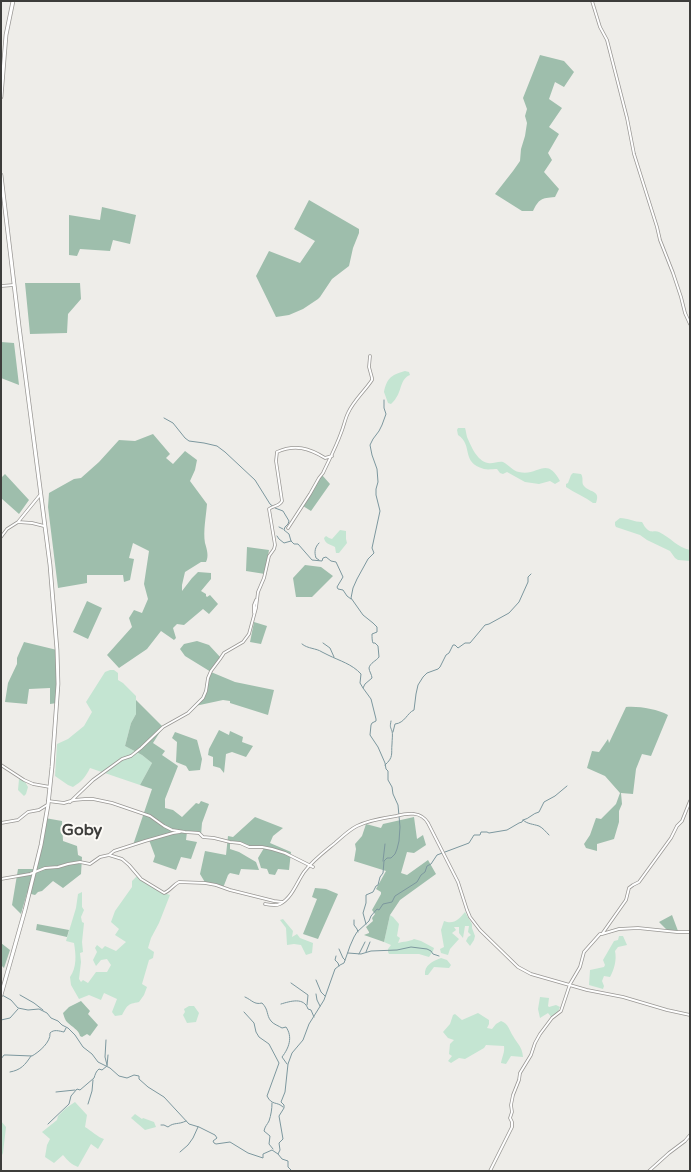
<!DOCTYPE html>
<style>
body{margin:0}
#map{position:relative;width:691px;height:1172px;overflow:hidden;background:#eeede9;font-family:"Varela Round",sans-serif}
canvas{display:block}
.frame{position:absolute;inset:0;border:2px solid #3d3d3b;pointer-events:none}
</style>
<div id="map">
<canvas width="691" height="1172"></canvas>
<div class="frame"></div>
</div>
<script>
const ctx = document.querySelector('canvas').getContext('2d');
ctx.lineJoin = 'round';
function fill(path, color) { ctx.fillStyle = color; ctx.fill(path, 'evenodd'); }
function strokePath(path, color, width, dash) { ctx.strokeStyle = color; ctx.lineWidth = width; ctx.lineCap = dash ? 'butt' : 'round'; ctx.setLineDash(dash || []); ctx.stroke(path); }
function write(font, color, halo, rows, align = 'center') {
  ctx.font = font + ' "Varela Round",sans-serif'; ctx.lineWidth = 4; ctx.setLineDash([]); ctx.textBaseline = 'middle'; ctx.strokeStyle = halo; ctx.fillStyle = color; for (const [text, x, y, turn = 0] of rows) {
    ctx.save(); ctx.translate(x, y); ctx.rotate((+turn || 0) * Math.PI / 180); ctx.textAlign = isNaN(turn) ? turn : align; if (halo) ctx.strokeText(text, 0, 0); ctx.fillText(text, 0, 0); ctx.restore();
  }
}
fill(new Path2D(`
 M405,371L409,372L410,375C400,379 402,390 396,398C395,400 393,402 391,404L388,403L384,392C387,378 391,375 405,371Z
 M458,428H465C466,431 466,433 467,437C471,446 477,461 488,463C493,464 498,461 503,462C509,465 513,471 519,472C538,477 546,455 560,481L555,484L550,481L539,484L525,482L507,472L503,474L500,473L497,469C493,469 488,470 484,469C460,462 474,446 458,435L457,430Z
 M573,473L581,474C584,478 581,483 584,486C590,493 601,490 596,503H593C585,497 575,493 566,487V484L568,483L571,475Z
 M620,518C628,518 634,522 642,522C644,525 645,528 648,530C652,533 655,530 659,532C670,537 678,548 690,550V561L678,560L675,558L670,551L647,540L640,535L616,527L615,525V522Z
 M340,530L346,531V539L347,543L339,553H336L335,547C330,544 325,544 324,538L326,536L329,538L332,539Z
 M110,670H114L118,673V680L123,683L136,696V714L131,723L125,746L142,755L152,763L140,785L90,768C85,778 82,781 73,787L68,785L55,776L57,744L68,739L84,726L92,712L86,702L105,672Z
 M19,779L24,780L28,787L26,794L24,796L18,790Z
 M138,875L159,891L170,895L159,923L151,938L148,948L154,952L153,958L149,960L142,984L147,987L144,995L139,1002C127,1004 127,1006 122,1015L115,1016L112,1012L117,999L104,993L101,1000L89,995L79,999L71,985L70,977C77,967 76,955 74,943L66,941L76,908L78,894L82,892V907L84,910L81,917L82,922L84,923L82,942L83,952L80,953L81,962L79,979L81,982L83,980L88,983L96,972H107L111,965L107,959L101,960L96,966L93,960L97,952L95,948L97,945L102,949L105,946L116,951L126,942L115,935L119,929L111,922L115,911L132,887V881Z
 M465,912L472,924V928L475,936L474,940L470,946L466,941L468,937L471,935L468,932L469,926H465L463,938L459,933V927H454L456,930L452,933L459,939L450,949L448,955L441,953L440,949L444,947L441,930L444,921C454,925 459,919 465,912Z
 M390,915L393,917L399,924L397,936L400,938L398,943C404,941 409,942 414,939L421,941L434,948L433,951L429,957L419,954H389L388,952V949L391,945L384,942Z
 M283,919L293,931L292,937L297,934L300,938L313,943L312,953L306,955L301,945L294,944L287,945L286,928L280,920Z
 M619,936H623L627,945L618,947L615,951C617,960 614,970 610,977L604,976L602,981L604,986L603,989L589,985L590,970L604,967L605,965L603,960L614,941L618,940Z
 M441,958L447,960L451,965L449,968L434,967L428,975H425C424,965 433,961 441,958Z
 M540,997L549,998L548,1006L549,1007L556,1005L560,1007L557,1014L552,1018L548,1013L540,1018L538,1009Z
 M189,1006H194L199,1013L196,1022L187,1023L183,1015L185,1012L184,1009Z
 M478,1013L489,1020V1024L487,1028L492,1029L496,1024L501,1021C509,1024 509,1030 513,1036C518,1045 522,1046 523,1057L511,1056L506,1064L501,1063C502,1057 505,1052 504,1046L486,1045L484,1048L465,1059L459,1058L451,1063L448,1061L452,1056L449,1054L450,1044L454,1040L448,1038L443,1032L450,1024L453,1015L455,1014L462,1020Z
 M75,1102L87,1115L85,1127C90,1130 99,1138 104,1139L98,1149L91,1144L78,1167C72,1165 67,1160 63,1155L54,1163L45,1157L47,1145L50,1139L42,1132L57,1120L58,1116L66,1108Z
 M135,1114L142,1119L143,1118L154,1122L156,1127L145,1130L131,1118Z
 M1,1121L6,1127L3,1153L1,1157Z`), '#c4e5d2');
fill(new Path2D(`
 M540,55L564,61L574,72L564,87L555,82L549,99L562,108L549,127L559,134L548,153L552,160L544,172L559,189L555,197C541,198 539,199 533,211H522L495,194L513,171L520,161L521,149L525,136L527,123L525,116L527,109L523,98Z
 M309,200L359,229V233L353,248L349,266L332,279L320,297L318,299L303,309L289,315L276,317L256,276L269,251L300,263L315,241L294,229Z
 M102,207L136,215L130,244L113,240L110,251L80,249L77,256L69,255V215L100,220Z
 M25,283H80L81,299L68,314L67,333L30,334Z
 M1,342L14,343L19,385L1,378Z
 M153,434L170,454L166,458L173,464L185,451L197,460L195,470L190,481L207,504C206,517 203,531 205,543C207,550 209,556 206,562H201L185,572L182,585V591L192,578L198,572L211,573V579L201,591L206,594V596L207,597L210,595L218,604L209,614L203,609L184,625L177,624L173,628L176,638L174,640L161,631L147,649L119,668L107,655L132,627L129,618L134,610L142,613L148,599L144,584L149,551L133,543L129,558L134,559L130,580L124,582L123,575H87V583L58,588L48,507L49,493L74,479L81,478L99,462L119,440L135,441Z
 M5,474L29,500L19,514L1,498V478Z
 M322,475L330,484L311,511L303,506L317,482Z
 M247,547L269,550L265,574L246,571Z
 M305,565L321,567L333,576L312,597H296L293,578Z
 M87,601L102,608L88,639L73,632Z
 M254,622L267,626L261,644L250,642Z
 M197,641L209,645L221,658L211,672L235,682L274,690L268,715L230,703V701L223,700L195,706L205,694L206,684L211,672L185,656L180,649L184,644Z
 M24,642L57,650V703L50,704V688L29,689L27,704L5,702L8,683L17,664V658Z
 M136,700L163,727L153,743L165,751L162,755L178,766L165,799V808L173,810L182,817L196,803L199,804L201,801L209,804L202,823L201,835L199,833L187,832L186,840L197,842L191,859L181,857L176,870L153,862L155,856L149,840L133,845L152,789L140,785L152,763L142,755L125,746L131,723L136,714Z
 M626,707C639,706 657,709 668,715L651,756L642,754L636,769L633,794L621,793L622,804L619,811V822L614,839L597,844V851L586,848L584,844L590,835L596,818L601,819L616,804L620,793L605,776L587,768L592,751L599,752L608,739L609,743Z
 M219,730L229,735L230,731L243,737L242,742L253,746L246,757L232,752L226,754L224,773L220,768L213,766V757L208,755L209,749Z
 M175,732L197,740L202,759L200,770L189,771L186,766L176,762L177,742L172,738Z
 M255,817L283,828L273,836L270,843L291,852L289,870L278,869L275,875L269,874L267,869L261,868L258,858L264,848L249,847L244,844L230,843V849L239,852L256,862L259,870L241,869L239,875L230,873L228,875L223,888L206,884L200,874L205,851L226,855L228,836L233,837Z
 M414,817L417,839L423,835L426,845L414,853L407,852L401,873L407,875L428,860L436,874L400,900L390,915L384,942L364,935L369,933V932L366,927L373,921L372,918L375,914L372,910L381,894V892L376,889L386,871L354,861L356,849L355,844L362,836L366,824L381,828L383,824Z
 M45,818L62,821L63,841L77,846L78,855L82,857L81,874L63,888L53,881L42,891L38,892L35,895L27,893L21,914L12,905L18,869H35Z
 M315,888L326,889L338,894L318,939L303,934L317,899L312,897Z
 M672,915L678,931H668L659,922Z
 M37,924L69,930L67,937L36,930Z
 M1,943L10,950L4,968L1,965Z
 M81,1001L90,1011L88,1014L98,1025L90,1036L87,1034L82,1037L80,1036C79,1030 72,1027 67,1022C65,1020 64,1016 63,1013L69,1007Z`), '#9ebeac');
strokePath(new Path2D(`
 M164,418L173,423L185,438L189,441L204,443L217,446L225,452L255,480L270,504L275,508L283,511L289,521L288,524L285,527L284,530L289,534L291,541L294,544H298L312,560L322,561L323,558L326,557L331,561L336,562L343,577L337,587L338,589L343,590L347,596L351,599
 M279,527L283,529
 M277,536L279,539L284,543L291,541
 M319,560L316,558C314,552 315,547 319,543
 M323,643L330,648L334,657
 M302,644C308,649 316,648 322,652C324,653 326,654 328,655C340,661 352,664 361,674L360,683L363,688
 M393,732L395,724C405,723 407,713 414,710L416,694L418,685L423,677L427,673L438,669L440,667L446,655L449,653L453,645H455L458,648L465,643H470L485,625L489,624L509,613L519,602L528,582V577L531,574
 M385,765C394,757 391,754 392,744C392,740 393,734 392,731C390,726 390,727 391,721
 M523,820C527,824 533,824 539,826C543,828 546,832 549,835
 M383,861L385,844
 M354,920V925L357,929L358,932
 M366,924L363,913L366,903V895L373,892L376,886L378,885L380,877L383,873L384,861L387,858H391L395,854L397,849L399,841L400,827L398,805L393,794L392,787L388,780V771L386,769L385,763L378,747L370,735L371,725L372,723L376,721V719L371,699L363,688L365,684L372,678C372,675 369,671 369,668C370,663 376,661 379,657L378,646L375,643H373C372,641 372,637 372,634L377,632V627L373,623L363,615L351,598L353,588L357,579L368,559L374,553L372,548L380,511L376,495V489L378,482L377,469L372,455L370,445L373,439L379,431L382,425L386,414L384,408V400
 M339,949L343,958L345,960
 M366,952L370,942
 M348,953L361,954L371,951L397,950L411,947L427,949L431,951L433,954L439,956
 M359,954L365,942
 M336,956L335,960L338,963L339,966
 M316,980L321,992L325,996
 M291,983L308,995L307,1005
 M316,994L317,1000L320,1006
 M2,995L11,1000L18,1008L28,1010L39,1009L47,1013L51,1018L58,1021L62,1025L68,1028L75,1035L83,1047L92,1054L98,1062L110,1068L119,1076L127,1078L134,1075L139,1076V1079L148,1087L164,1097L189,1124L199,1127L215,1135L217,1138L213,1141L214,1143L216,1144L230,1142L248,1153L263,1158V1154L272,1150L278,1154
 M20,995L34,1003L43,1010
 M245,997C252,1000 254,1005 262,1003C269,1010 266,1015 271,1021C273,1024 279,1026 282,1028L286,1027C293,1037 289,1048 282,1057L287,1064
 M281,1004C291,1001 304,997 308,1009L311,1010L314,1017
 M244,1012L254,1023L256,1032L259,1037L269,1044L279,1063L267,1096C272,1106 277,1101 283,1107
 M1,1020L10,1018L18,1009
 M106,1040L105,1057L107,1065
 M1,1059L4,1055H7L32,1056C39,1052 51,1042 50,1033C54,1029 59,1031 64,1032L66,1028
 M10,1072C21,1070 25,1065 31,1056
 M56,1092L75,1090
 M272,1103C272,1109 271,1115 269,1121C267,1125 265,1126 264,1131L270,1136L269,1144L273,1149
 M88,1104L92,1091L93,1080
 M48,1124L69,1104L71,1096L77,1089L80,1090L94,1078C95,1075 96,1071 99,1069L102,1070L107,1066L108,1055
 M161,1125H164L168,1127C174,1122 178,1125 186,1121
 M180,1152L188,1145L193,1138L198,1127
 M292,1171L288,1167V1161L282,1159L278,1154L280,1150L279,1143L283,1139L279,1116L284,1108V1105L281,1102L285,1092L288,1064L292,1053L303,1040L309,1024L324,1000L335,969L340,965L344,963L350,946L354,937L357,932L369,921L371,916L377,909L379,910L383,904L392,902L395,896L417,882L421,875L425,872L427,866L431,864L437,855L469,843L474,835H480L481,832H487L489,833L507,830L519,823L522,822L523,820C529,819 533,813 539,812L544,802L555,796L567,786`), '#7c979e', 1);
const street = new Path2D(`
 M592,1L600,27L607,40L627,118L634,154L657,227L660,240L673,273L681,297L685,313L690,324
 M1,286L14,285
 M18,522L32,523L44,526
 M288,528L310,494L319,478L323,473C329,460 336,447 341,433C344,426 345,419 348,413C354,400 364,392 372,380V378L369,367L370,356
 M1,537L7,529L18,522L40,495
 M254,613V605L256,600
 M1,765L24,780L33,784L50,787
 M48,801L64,803L74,800L85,799H93L112,803L150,816L164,826L172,830L185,832L199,833L203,837L214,838L230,842L240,843L249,847H262L272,849L285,853L313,867
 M70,802L93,780L122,759L131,756L141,748L163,727L188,713L203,698L206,691L208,678L211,671L220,659L224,653L243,642L249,634L256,608L258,592L264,578L269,556L274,549L275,545L269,509C274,505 279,507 282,501L276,461L277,452C295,444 309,448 325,458L332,456
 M1,823L18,820L28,812L39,810L47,805
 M109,855L122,859L129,865L141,879L164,893C170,891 173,885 179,882L205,883L216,885L230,890L274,901L282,902
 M1,879L30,874L45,868L58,867L68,864L80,862L90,864L100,857L109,855L114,851L145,841L173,833L180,832
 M265,904C270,905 276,906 280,904C292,898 297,882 304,872C313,860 324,852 335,843C342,837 349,830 357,826C369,820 383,818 396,816C408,813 421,811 428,823L458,882L467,910L470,917L480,930L518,967L531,974L587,990L623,997L667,1010L690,1015
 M602,934L619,929L638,928L677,932H690
 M490,1171L512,1127V1122L510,1118L512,1112L511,1105L513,1095L519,1080L520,1073L531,1055L535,1043L540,1034L552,1018L561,1011L570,984L580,967L584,952L600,934H602L626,900L629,888L633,885L639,882L671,838L677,826L682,821L690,801
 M649,1171L669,1153L685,1141L690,1135`);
const secondary = new Path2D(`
 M1,97L6,35L13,1
 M1,175L19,326L50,565L57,650L58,684L52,767L48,805L41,845L25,910L1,995`);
strokePath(street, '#999794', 3.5);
strokePath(secondary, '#999794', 4.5);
strokePath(street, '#fff', 2);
strokePath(secondary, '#fff', 3);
write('bold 16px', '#3d3d3b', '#fcfaf6', [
 ["Goby",82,831]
]);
</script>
